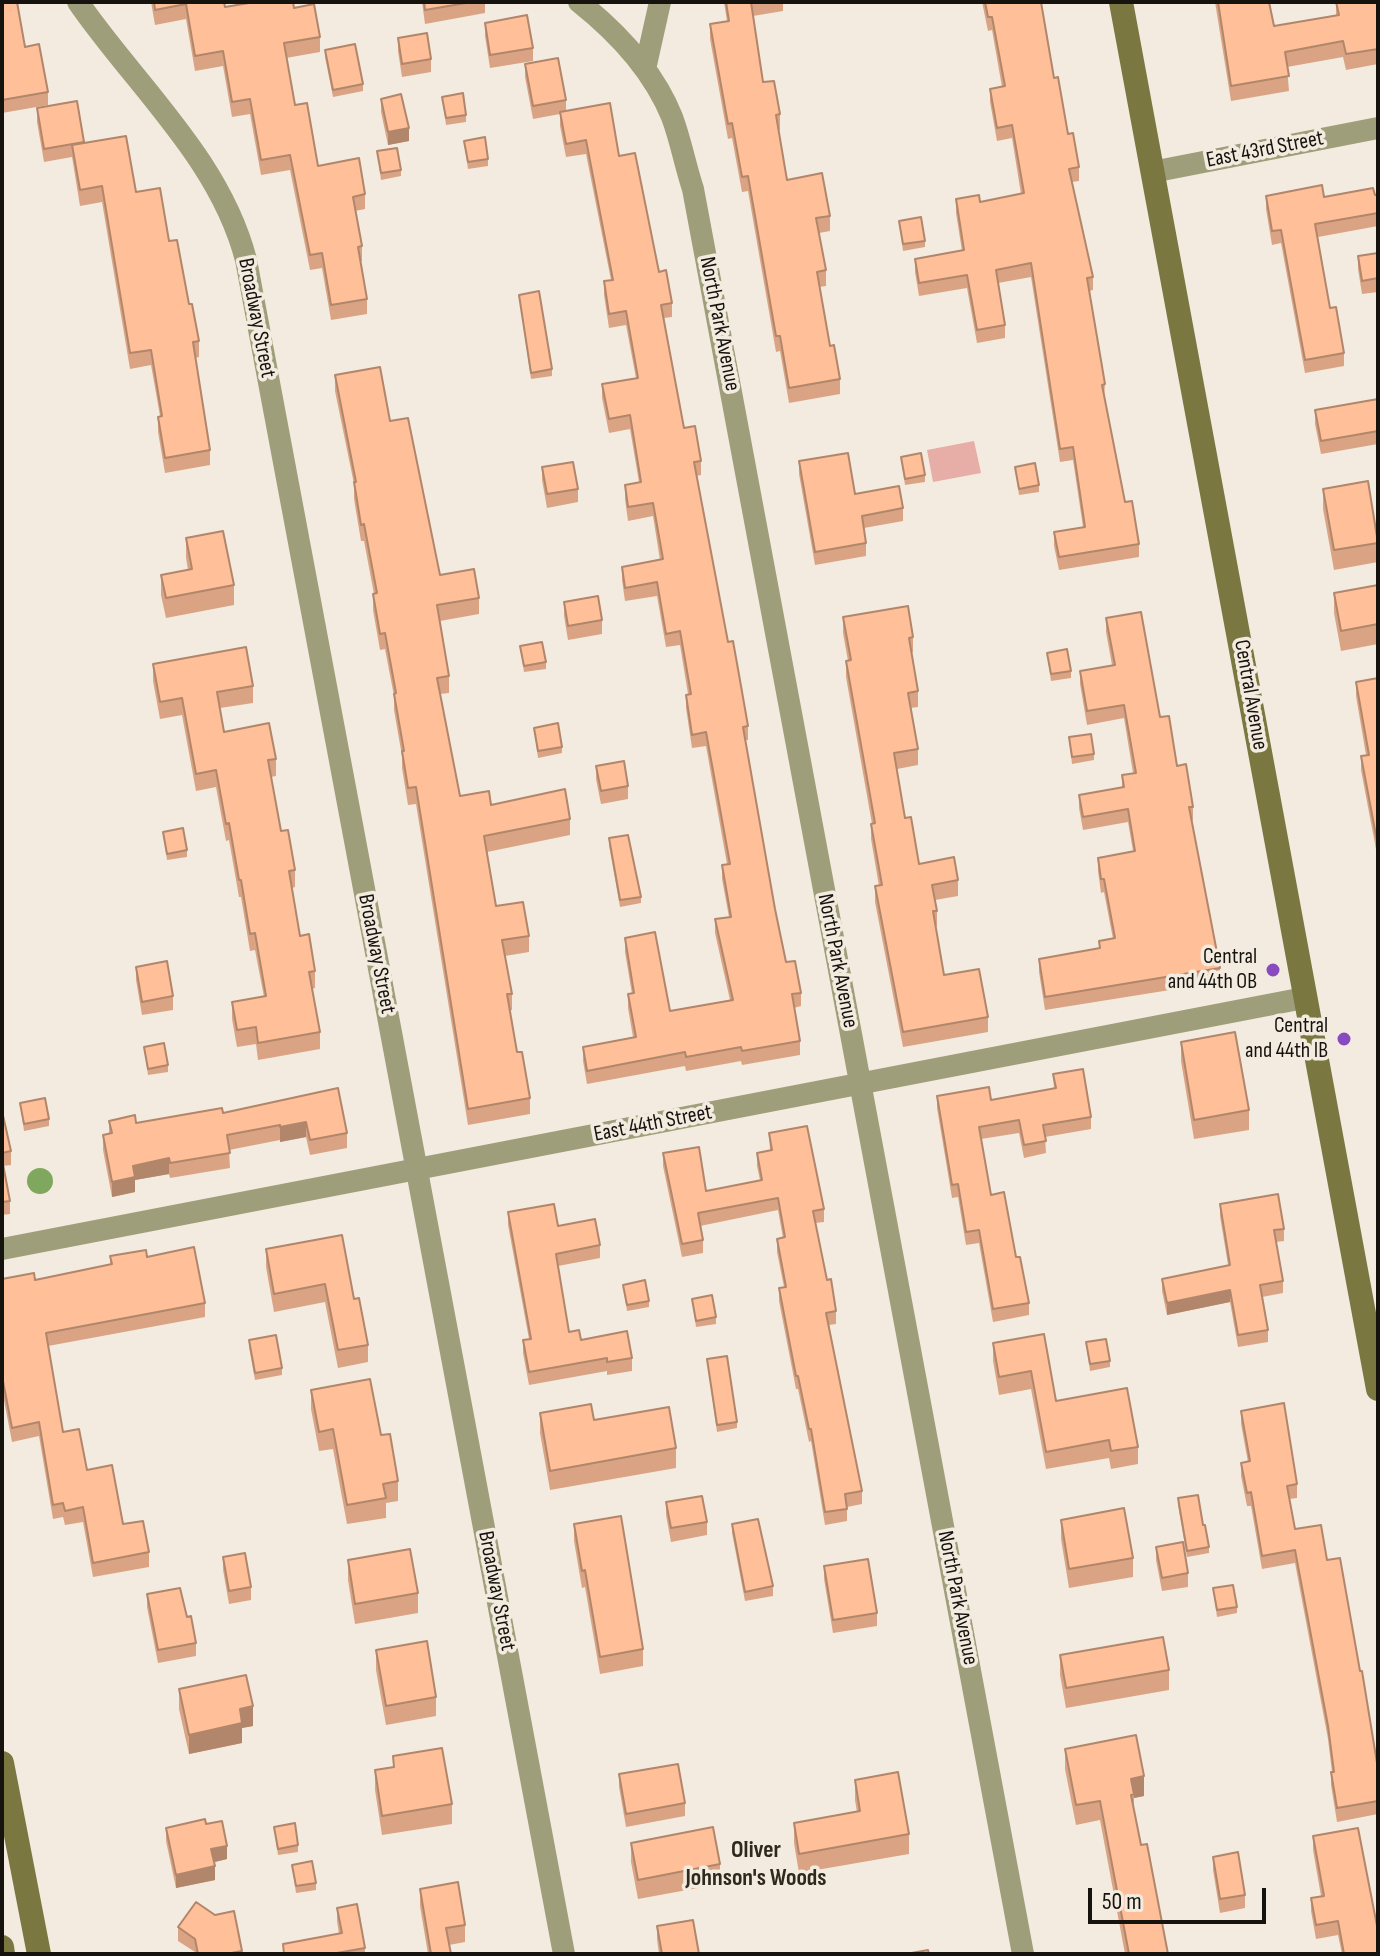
<!DOCTYPE html>
<style>
body{margin:0}
#map{position:relative;width:1380px;height:1956px;overflow:hidden;background:#f3ebdf;font-family:"Sofia Sans Condensed",sans-serif}
canvas{display:block}
.frame{position:absolute;inset:0;border:4px solid #16130f;pointer-events:none}
.scale{position:absolute;left:1088px;top:1888px;width:178px;height:36px;box-sizing:border-box;border:4px solid #16130f;border-top:0;padding-left:10px;font-size:24px;line-height:28px;white-space:nowrap;color:#16130f;-webkit-text-stroke:6px #f3ebdf;paint-order:stroke}
</style>
<div id="map">
<canvas width="1380" height="1956"></canvas>
<div class="frame"></div>
<div class="scale">50 m</div>
</div>
<script>
const ctx = document.querySelector('canvas').getContext('2d');
ctx.lineJoin = 'round';
function fill(path, color) { ctx.fillStyle = color; ctx.fill(path, 'evenodd'); }
function strokePath(path, color, width, dash) { ctx.strokeStyle = color; ctx.lineWidth = width; ctx.lineCap = dash ? 'butt' : 'round'; ctx.setLineDash(dash || []); ctx.stroke(path); }
function write(font, color, halo, rows, align = 'center') {
  ctx.font = font + ' "Sofia Sans Condensed",sans-serif'; ctx.lineWidth = 7; ctx.setLineDash([]); ctx.textBaseline = 'middle'; ctx.strokeStyle = halo; ctx.fillStyle = color; for (const [text, x, y, turn = 0] of rows) {
    ctx.save(); ctx.translate(x, y); ctx.rotate((+turn || 0) * Math.PI / 180); ctx.textAlign = isNaN(turn) ? turn : align; if (halo) ctx.strokeText(text, 0, 0); ctx.fillText(text, 0, 0); ctx.restore();
  }
}
fill(new Path2D(`
 M974,441L981,473L933,482L927,450Z`), '#e7ada7');
fill(new Path2D(`
 M27 1181a13 13 0 1 1 26 0a13 13 0 1 1-26 0Z`), '#7fa75d');
strokePath(new Path2D(`
 M78,2C136,86 220,159 246,260L564,1954
 M579,2C618,33 653,70 672,117C681,141 685,165 693,189L1023,1954
 M645,69L660,2
 M1152,172L1378,128
 M2,1249L1304,998`), '#9f9e7a', 22);
strokePath(new Path2D(`
 M1121,2L1378,1389
 M2,1763L39,1954
 M2,1947L3,1954`), '#7b7741', 24);
fill(new Path2D(`
 M2,2L48,92V105L2,113Z
 M151,2H224L225,7L294,8L320,37V52L286,58L295,105L318,166L365,194V209L355,211L362,246V261L360,262L367,299V314L331,320L322,268L310,270L290,170L261,175L250,114L232,117L223,66L195,71L186,19L155,25Z
 M422,2H485V13L425,24Z
 M724,2H783V11L753,16L763,82L780,114V130H778L787,180L830,216V231L819,233L826,270V286L819,287L830,346L840,379V394L789,403L780,351L776,352L748,191L742,192L732,138L728,139L710,39V24L727,21Z
 M982,2H1041L1054,78L1068,134L1079,167V181L1072,182L1093,277V290L1089,291L1105,384L1104,398L1125,502L1139,544V557L1059,570L1054,546V532L1083,527L1073,460L1060,462L1031,277L998,283L1005,325V338L977,343L967,288L919,296L915,272V259L962,251L956,213V199L980,202L1021,194L1012,138L997,141L990,102V89L1002,87L992,30L988,31Z
 M1215,2H1269L1274,26L1336,15V2H1378V64L1346,70L1343,57L1287,67L1289,91L1231,101Z
 M485,23L533,48V61L490,68L485,36Z
 M398,38L431,59V72L402,77L398,51Z
 M325,50L363,84V91L333,97L325,57Z
 M525,64L566,100V111L619,156L659,272L672,303V317L664,318L684,428L701,461V475L696,476L728,642L748,726V740H745L775,909L786,962L801,993V1006L794,1008L800,1041V1055L742,1065L741,1061L686,1071L685,1066L587,1084L583,1061V1047L633,1037L628,1008V994H632L625,952V938L670,1011L730,1000L715,933V919L729,917L722,879V865L727,864L706,746L692,748L686,708V695L688,694L680,645L666,647L657,596L625,601L622,580V567L660,560L653,516L628,521L625,499V485L639,482L630,429L609,433L602,398V384L636,378L626,325L609,328L604,295V281L611,280L586,154L566,157L560,126V114L533,119L525,77Z
 M442,97L466,115V122L446,125Z
 M381,99L409,141L388,145L381,112Z
 M77,101L84,143L136,192L169,241L199,341V357L195,358L210,450V465L165,473L158,432V417L160,416L151,365L130,369L102,202L80,206L72,157L44,162L37,122V108Z
 M464,141L488,159V166L468,169Z
 M377,151L401,170V176L381,180Z
 M1378,195V226L1318,237L1330,308L1344,353V366L1305,373L1281,243L1272,245L1266,209V196L1324,197Z
 M899,221L925,241V247L903,251Z
 M1378,253V292L1362,294L1358,269V256Z
 M519,295L552,369V376L531,379Z
 M335,375L390,421L440,575L479,598V614L440,621L449,676V693L440,694L460,796L491,805L570,819V835L487,852L496,906L529,936V952L505,956L512,994V1010H510L517,1052L530,1098V1114L468,1125L416,804L408,805L402,768V756L394,710V696L385,649L380,650L373,610V594H374L364,541H361L354,499V484L335,391Z
 M1378,399V444L1321,454L1315,424V410Z
 M901,457L925,475V482L905,485Z
 M799,461L855,494L903,508V521L864,528L866,543V556L815,565L799,474Z
 M542,467L578,489V502L547,508L542,480Z
 M1015,467L1039,485V492L1019,495Z
 M1323,489L1378,539V562L1334,570L1323,509Z
 M186,538L234,585V605L166,618L161,595V575L188,570L186,558Z
 M1378,585V644L1341,651L1334,613V593Z
 M564,602L602,620V634L568,640L564,616Z
 M843,617L913,637V652L911,653L918,691V707L910,708L918,749V765L897,769L905,818L919,864L958,880V896L935,900L937,911V926H935L944,975L988,1017V1032L903,1047L875,902V886H879L871,839V824H872L846,677V661H848L843,633Z
 M1106,618L1160,717L1193,807V820H1192L1220,968V982L1045,1010L1039,972V959L1099,948V941L1113,939L1104,892L1101,893L1098,871V858L1133,851L1128,822L1083,830L1079,808V795L1122,787V775L1133,773L1124,718L1087,725L1080,684V671L1112,665L1106,632Z
 M520,646L546,662V669L524,672Z
 M1047,653L1071,671V678L1051,681Z
 M153,664L253,686V703L220,708L224,732L276,759V776L271,777L281,831L295,870V887L292,888L300,936L315,971V988L312,989L320,1032V1049L258,1060L256,1044L237,1047L232,1019V1002L264,997L255,950L250,951L241,897H239L229,840L226,841L216,787L196,791L182,715L160,719L153,681Z
 M1378,678V860L1361,770V756L1366,755L1356,696V682Z
 M534,728L562,747V753L538,758Z
 M1069,737L1094,754V760L1072,764Z
 M596,766L628,786V799L601,804L596,779Z
 M163,832L187,850V857L167,860Z
 M609,838L641,897V903L620,907L609,845Z
 M136,967L173,996V1010L142,1015L136,980Z
 M1181,1042L1249,1110V1130L1194,1139L1181,1061Z
 M144,1047L168,1065V1072L148,1075Z
 M1053,1074L1091,1117V1129L1045,1137L1046,1153L1024,1158L1019,1133L981,1139L991,1195L1016,1257L1029,1303V1315L993,1322L979,1243L966,1245L958,1197L952,1198L937,1108V1096L991,1100L1054,1089Z
 M338,1088L347,1133V1148L310,1155L306,1137L280,1142V1140L229,1150L230,1168L170,1178L169,1174L135,1180V1192L112,1197L103,1150V1135L109,1134V1121L136,1123L223,1113Z
 M20,1103L49,1119V1126L24,1131Z
 M2,1111L11,1151V1165L3,1166L10,1201V1214L2,1215Z
 M769,1133L824,1209V1222L815,1223L827,1280L836,1311V1324L829,1325L862,1491V1504L847,1507V1521L825,1525L811,1441L809,1442L798,1389H796L779,1301V1288L784,1287L777,1252V1239L783,1238L778,1210L700,1226L703,1240V1253L682,1257L663,1166V1153L706,1191L760,1180L757,1166V1153L770,1151Z
 M1220,1204L1284,1229V1241L1276,1242L1283,1281V1293L1262,1297L1268,1330V1342L1238,1347L1230,1302L1167,1315L1162,1291V1279L1228,1265L1220,1216Z
 M508,1212L558,1226L600,1245V1258L558,1266L569,1332L581,1340L632,1358V1371L607,1375V1371L529,1385L523,1353V1340L529,1339L508,1225Z
 M266,1249L354,1299L368,1345V1362L338,1368L325,1302L274,1312L266,1267Z
 M110,1256L147,1257L205,1303V1317L48,1346L63,1432L123,1524L149,1552V1567L93,1577L83,1522L65,1525L63,1517L53,1519L39,1436L12,1442L2,1390V1279L35,1280L110,1265Z
 M623,1285L649,1301V1307L627,1311Z
 M692,1299L716,1317V1324L696,1327Z
 M1044,1334L1056,1401L1138,1447V1464L1111,1469L1109,1458L1046,1469L1031,1389L999,1395L993,1361V1343Z
 M249,1340L282,1368V1375L255,1380L249,1347Z
 M1086,1342L1110,1361V1367L1090,1371Z
 M707,1359L737,1422V1428L717,1432Z
 M311,1390L381,1435L398,1481V1501L386,1503V1518L347,1524L333,1449L319,1451L311,1409Z
 M1241,1411L1297,1484V1498L1289,1499L1295,1529L1327,1560L1378,1769V1814L1337,1822L1331,1785V1772H1332L1328,1739L1295,1563L1262,1569L1251,1506H1247L1241,1476V1463L1248,1462L1241,1424Z
 M540,1413L594,1420L676,1448V1468L550,1490L540,1433Z
 M1178,1498L1203,1525L1209,1547V1553L1187,1557L1178,1505Z
 M666,1502L707,1522V1535L671,1542L666,1515Z
 M1061,1520L1133,1558V1577L1069,1588L1061,1539Z
 M574,1524L643,1649V1666L600,1674L585,1587L582,1588L574,1541Z
 M732,1524L773,1586V1596L745,1601L732,1533Z
 M1156,1547L1188,1573V1587L1162,1591L1156,1560Z
 M223,1557L251,1587V1600L229,1604L223,1570Z
 M348,1560L418,1593V1613L355,1624L348,1580Z
 M824,1566L877,1613V1626L833,1633L824,1579Z
 M1213,1588L1237,1607V1613L1217,1617Z
 M147,1594L187,1617L196,1643V1656L158,1663L147,1607Z
 M376,1650L436,1697V1716L386,1725L376,1670Z
 M1060,1655L1169,1670V1690L1066,1708L1060,1675Z
 M179,1689L253,1726L242,1728V1743L189,1754L179,1709Z
 M1065,1749L1144,1796L1134,1798V1813L1141,1845L1168,1954H1125L1100,1820L1076,1825L1065,1769Z
 M393,1756L452,1804V1824L382,1835L375,1790V1770L393,1767Z
 M619,1774L685,1803V1816L626,1827L619,1787Z
 M855,1780L909,1834V1854L799,1873L794,1843V1823L857,1812L855,1800Z
 M206,1824L227,1859L214,1862L215,1880L176,1888L166,1841V1828Z
 M274,1827L298,1845V1852L278,1855Z
 M1313,1836L1378,1954H1342L1338,1935L1316,1939L1311,1911V1898L1321,1896L1313,1850Z
 M631,1843L720,1864V1884L638,1899L631,1862Z
 M1213,1857L1245,1895V1908L1220,1913L1213,1870Z
 M292,1865L316,1883V1890L296,1893Z
 M420,1889L465,1925V1942L449,1945L451,1954H428L420,1906Z
 M337,1908L365,1948V1954H283V1944L339,1934L337,1921Z
 M657,1926L699,1954H659L657,1939Z
 M178,1927L242,1951V1954H196L195,1952L178,1941Z`), '#daa484');
fill(new Path2D(`
 M409,128V141L388,145V132Z
 M306,1122V1137L280,1142V1127Z
 M169,1158V1174L135,1180V1192L112,1197V1182L133,1166Z
 M1230,1290V1302L1167,1315V1303Z
 M253,1706V1726L242,1728V1743L189,1754V1735L240,1709Z
 M1144,1776V1796L1134,1798L1131,1779Z
 M227,1846V1859L211,1863V1849Z
 M215,1866V1880L176,1888V1875Z`), '#b2866b');
const building = new Path2D(`
 M2,2H17L25,47L39,44L48,92L2,100Z
 M154,2H224L225,7L255,2H293L294,8L314,4L320,37L284,43L295,105L307,103L318,166L359,158L365,194L353,197L362,246L358,247L367,299L331,305L322,253L310,255L290,155L261,160L250,99L232,102L223,51L195,56L186,4L155,10Z
 M424,2H472L425,10Z
 M726,2H751L763,82L774,81L780,114L776,115L787,180L822,173L830,216L816,218L826,270L817,272L830,346L834,345L840,379L789,388L780,336H776L748,176L742,177L732,123L728,124L710,24L729,21Z
 M985,2H1041L1054,78L1058,77L1068,134L1073,133L1079,167L1069,169L1093,277L1087,278L1105,384L1102,385L1125,502L1132,501L1139,544L1059,557L1054,532L1085,527L1073,447L1060,449L1031,263L996,270L1005,325L977,330L967,275L919,283L915,259L964,250L956,199L979,195L980,202L1024,193L1012,125L997,128L990,89L1005,86L992,17H988Z
 M1218,2H1269L1274,26L1339,15L1336,2H1378V49L1346,54L1343,41L1285,52L1289,76L1231,86Z
 M527,15L533,48L490,55L485,23Z
 M427,33L431,59L402,64L398,38Z
 M355,44L363,84L333,90L325,50Z
 M558,58L566,100L533,106L525,64Z
 M463,93L466,115L446,118L442,97Z
 M401,94L409,128L388,132L381,99Z
 M77,101L84,142L44,149L37,108Z
 M610,103L619,156L635,153L659,272L666,270L672,303L661,305L684,428L695,426L701,461L694,462L728,642L733,641L741,686L748,726L743,727L775,909L786,962L795,961L801,993L792,994L800,1041L742,1051L741,1047L686,1057L685,1052L587,1071L583,1047L636,1037L628,994L634,993L625,938L655,932L670,1011L733,1000L715,919L731,917L722,865L730,864L706,732L692,735L686,695L691,694L680,631L666,634L657,582L625,588L622,567L663,559L653,503L628,507L625,485L641,482L630,415L609,419L602,384L638,378L626,311L609,314L604,281L613,280L586,140L566,144L560,112Z
 M126,136L136,192L160,188L169,241L177,240L189,304H192L199,341L193,342L210,450L165,458L158,417L162,416L151,350L130,353L102,186L80,190L72,145Z
 M485,137L488,159L468,162L464,141Z
 M397,148L401,170L381,173L377,151Z
 M1322,185L1324,197L1373,188L1375,195H1378V213L1315,224L1330,308L1336,307L1344,353L1305,360L1281,230L1272,231L1266,196Z
 M921,217L925,241L903,244L899,221Z
 M1378,253V278L1362,281L1358,256Z
 M539,291L552,369L531,373L519,295Z
 M380,367L390,421L408,418L440,575L474,569L479,598L437,605L449,676L437,678L460,796L489,791L491,805L565,789L570,819L484,836L496,906L523,902L529,936L502,940L512,994H507L517,1052H522L530,1098L468,1109L416,787L408,788L402,751H404L394,694L396,693L385,633L380,634L373,594L377,593L364,524L361,525L354,482H356L335,375Z
 M1378,399V431L1321,441L1315,410Z
 M848,453L855,494L899,486L903,508L862,516L866,543L815,552L799,461Z
 M921,453L925,475L905,479L901,457Z
 M573,462L578,489L547,494L542,467Z
 M1035,463L1039,485L1019,489L1015,467Z
 M1368,481L1378,543L1334,550L1323,489Z
 M223,531L234,585L166,598L161,575L192,569L186,538Z
 M1378,585V624L1341,631L1334,593Z
 M598,596L602,620L568,626L564,602Z
 M908,606L913,637L909,638L918,691L908,693L918,749L894,753L905,818L911,817L919,864L954,857L958,880L932,885L937,911H933L944,975L979,969L988,1017L903,1032L875,886L882,885L871,824L875,823L846,661L851,660L843,617Z
 M1141,612L1160,717L1169,716L1177,766L1186,764L1193,807H1189L1220,968L1045,997L1039,959L1100,948L1099,941L1115,938L1104,879H1101L1098,858L1135,851L1128,809L1083,817L1079,795L1124,787L1122,775L1136,773L1124,705L1087,711L1080,671L1115,665L1106,618Z
 M542,642L546,662L524,666L520,646Z
 M246,647L253,686L217,692L224,732L269,723L276,759L268,760L281,831L288,830L295,870L289,871L300,936L309,934L315,971L309,972L320,1032L258,1043L256,1027L237,1030L232,1002L266,996L255,933L250,934L241,880H239L229,823L226,824L216,770L196,774L182,698L160,702L153,664Z
 M1067,649L1071,671L1051,674L1047,653Z
 M1378,678V846L1361,756L1369,755L1356,682Z
 M558,723L562,747L538,751L534,728Z
 M1091,734L1094,754L1072,757L1069,737Z
 M624,761L628,786L601,791L596,766Z
 M183,828L187,850L167,854L163,832Z
 M628,835L641,897L620,900L609,838Z
 M167,961L173,996L142,1002L136,967Z
 M1235,1032L1249,1110L1194,1120L1181,1042Z
 M164,1043L168,1065L148,1069L144,1047Z
 M1083,1069L1091,1117L1043,1125L1046,1141L1024,1145L1019,1120L979,1127L991,1195L1004,1192L1016,1257H1020L1029,1303L993,1309L979,1230L966,1232L958,1184L952,1185L937,1096L989,1087L991,1100L1056,1088L1053,1074Z
 M338,1088L347,1133L310,1140L306,1122L280,1127V1125L227,1135L230,1153L170,1163L169,1158L133,1166L135,1177L112,1182L103,1135L112,1133L109,1121L135,1115L136,1123L222,1108L223,1113Z
 M45,1098L49,1119L24,1124L20,1103Z
 M2,1111L11,1151L2,1153Z
 M807,1126L824,1209L813,1211L827,1280L831,1279L836,1311L826,1313L862,1491L845,1494L847,1509L825,1512L811,1429H809L798,1376H796L779,1288L786,1287L777,1239L785,1237L778,1198L698,1213L703,1240L682,1244L663,1153L699,1147L706,1191L762,1180L757,1153L772,1150L769,1133Z
 M2,1159L10,1201L2,1202Z
 M1278,1194L1284,1229L1274,1230L1283,1281L1260,1285L1268,1330L1238,1335L1230,1290L1167,1303L1162,1279L1230,1265L1220,1204Z
 M554,1204L558,1226L595,1219L600,1245L556,1254L569,1332L579,1330L581,1340L627,1331L632,1358L607,1362V1358L529,1372L523,1340L531,1339L508,1212Z
 M342,1235L354,1299L359,1298L368,1345L338,1350L325,1284L274,1294L266,1249Z
 M194,1247L205,1303L46,1333L63,1432L79,1429L87,1470L112,1465L123,1524L143,1521L149,1552L93,1563L83,1507L65,1511L63,1503L53,1505L39,1422L12,1428L2,1376V1279L34,1273L35,1280L112,1264L110,1256L146,1250L147,1257Z
 M645,1280L649,1301L627,1305L623,1285Z
 M712,1295L716,1317L696,1321L692,1299Z
 M1044,1334L1056,1401L1127,1388L1138,1447L1111,1451L1109,1440L1046,1452L1031,1371L999,1377L993,1343Z
 M276,1335L282,1368L255,1373L249,1340Z
 M1106,1339L1110,1361L1090,1364L1086,1342Z
 M727,1356L737,1422L717,1425L707,1359Z
 M370,1379L381,1435L390,1434L398,1481L383,1484L386,1498L347,1505L333,1429L319,1432L311,1390Z
 M1284,1403L1297,1484L1287,1486L1295,1529L1321,1525L1327,1560L1340,1558L1360,1671H1362L1378,1769V1801L1337,1808L1331,1772H1334L1328,1726L1295,1550L1262,1556L1251,1492L1247,1493L1241,1463L1250,1461L1241,1411Z
 M591,1404L594,1420L669,1407L676,1448L550,1471L540,1413Z
 M1198,1495L1203,1525H1205L1209,1547L1187,1551L1178,1498Z
 M702,1496L707,1522L671,1528L666,1502Z
 M1124,1508L1133,1558L1069,1569L1061,1520Z
 M621,1516L643,1649L600,1657L585,1570L582,1571L574,1524Z
 M758,1519L773,1586L745,1592L732,1524Z
 M1183,1542L1188,1573L1162,1578L1156,1547Z
 M410,1549L418,1593L355,1604L348,1560Z
 M245,1553L251,1587L229,1591L223,1557Z
 M868,1559L877,1613L833,1620L824,1566Z
 M1233,1585L1237,1607L1217,1610L1213,1588Z
 M180,1588L187,1617L191,1616L196,1643L158,1650L147,1594Z
 M1163,1637L1169,1670L1066,1688L1060,1655Z
 M427,1641L436,1697L386,1706L376,1650Z
 M246,1675L253,1706L240,1709L242,1723L189,1735L179,1689Z
 M1136,1735L1144,1776L1131,1779L1134,1794L1131,1795L1141,1845L1147,1844L1168,1954H1129L1100,1801L1076,1805L1065,1749Z
 M442,1748L452,1804L382,1816L375,1770L394,1767L393,1756Z
 M678,1764L685,1803L626,1814L619,1774Z
 M898,1772L909,1834L799,1854L794,1823L860,1811L855,1780Z
 M205,1819L206,1824L222,1821L227,1846L211,1849L215,1866L176,1875L166,1828Z
 M295,1823L298,1845L278,1849L274,1827Z
 M713,1827L720,1864L638,1880L631,1843Z
 M1358,1828L1378,1931V1954H1344L1338,1921L1316,1925L1311,1898L1324,1896L1313,1836Z
 M1238,1852L1245,1895L1220,1899L1213,1857Z
 M312,1861L316,1883L296,1886L292,1865Z
 M458,1882L465,1925L446,1928L451,1954H431L420,1889Z
 M196,1902L215,1915L234,1911L242,1951L226,1954H198L195,1939L178,1927Z
 M357,1904L365,1948L331,1954H284L283,1944L342,1933L337,1908Z
 M693,1920L699,1954H662L657,1926Z
 M928,1950L929,1954H906Z`);
fill(building, '#febf99');
strokePath(building, '#b2866b', 2);
for (const [x, y, r, color] of [
 [1273,970,8,"#8a4abf"],
 [1344,1039,8,"#8a4abf"]
]) { const dot = new Path2D(); dot.arc(x, y, r, 0, 2 * Math.PI); ctx.fillStyle = color; ctx.fill(dot); strokePath(dot, '#f3ebdf', 3); }
write('22px', '#16130f', '#f3ebdf', [
 ["East 43rd Street",1265,150,-11],
 ["Broadway Street",256,318,79],
 ["North Park Avenue",719,324,79],
 ["Central Avenue",1250,695,80],
 ["Broadway Street",376,954,79],
 ["North Park Avenue",837,961,79],
 ["East 44th Street",653,1124,-11],
 ["Broadway Street",496,1591,79],
 ["North Park Avenue",957,1598,79]
]);
write('22px', '#16130f', '#f3ebdf', [
 ["Central",1257,957],
 ["and 44th OB",1257,982],
 ["Central",1328,1026],
 ["and 44th IB",1328,1051]
], 'right');
write('bold 24px', '#2e281f', '#f3ebdf', [
 ["Oliver",756,1851],
 ["Johnson's Woods",756,1879]
]);
</script>
